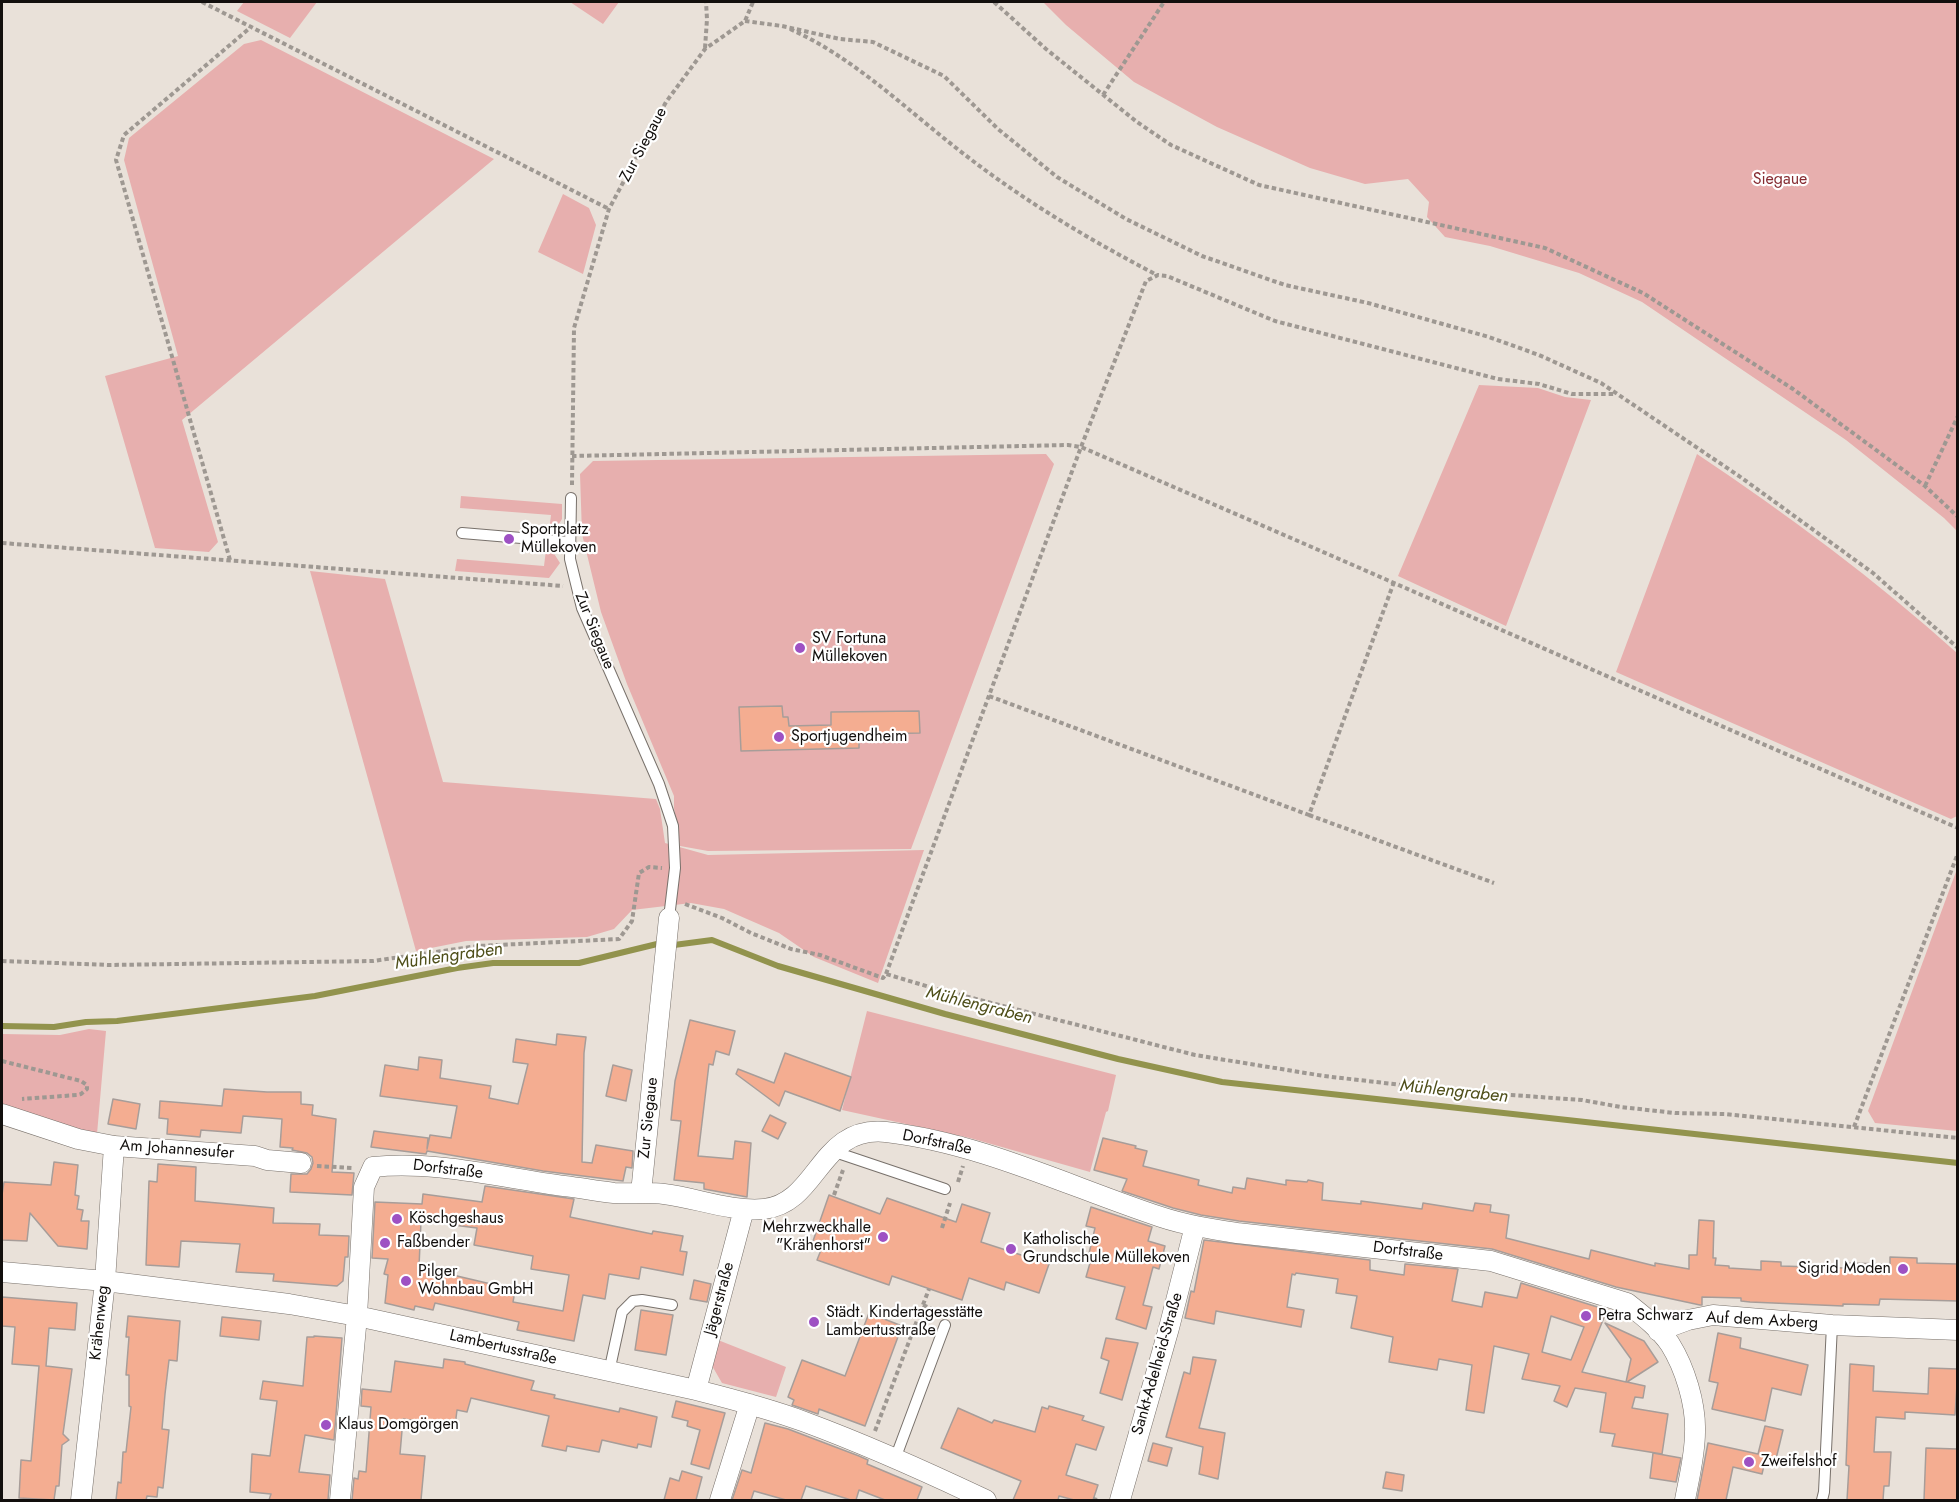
<!DOCTYPE html>
<meta charset="utf-8">
<style>
body{margin:0}
#map{position:relative;width:1959px;height:1502px;overflow:hidden;background:#e9e1d9;font-family:Jost,sans-serif}
canvas{display:block}
.frame{position:absolute;inset:0;border:3px solid #120f0d;pointer-events:none}
</style>
<div id="map">
<canvas width="1959" height="1502"></canvas>
<div class="frame"></div>
</div>
<script>
const ctx = document.querySelector('canvas').getContext('2d');
ctx.lineJoin = 'round';
function fill(path, color) { ctx.fillStyle = color; ctx.fill(path, 'evenodd'); }
function strokePath(path, color, width, dash) { ctx.strokeStyle = color; ctx.lineWidth = width; ctx.lineCap = dash ? 'butt' : 'round'; ctx.setLineDash(dash || []); ctx.stroke(path); }
function write(font, color, halo, rows, align = 'center') {
  ctx.font = font + ' Jost,sans-serif'; ctx.lineWidth = 4.5; ctx.setLineDash([]); ctx.textBaseline = 'middle'; ctx.strokeStyle = halo; ctx.fillStyle = color; for (const [text, x, y, turn = 0] of rows) {
    ctx.save(); ctx.translate(x, y); ctx.rotate((+turn || 0) * Math.PI / 180); ctx.textAlign = isNaN(turn) ? turn : align; if (halo) ctx.strokeText(text, 0, 0); ctx.fillText(text, 0, 0); ctx.restore();
  }
}
fill(new Path2D(`
 M244,2H317L290,38L237,11Z
 M570,2H619L603,24Z
 M1043,2H1957V531L1944,518L1846,440L1642,302L1579,273L1490,246L1445,237L1427,217L1429,202L1408,179L1365,184L1310,168L1217,127L1134,82L1066,25Z
 M261,40L494,159L182,420L218,542L209,552L155,548L105,376L178,356L124,160L129,138L244,44Z
 M563,194L589,208L596,225L583,274L538,252Z
 M1479,385L1538,388L1565,397L1591,400L1506,626L1398,576Z
 M1046,454L1054,464L911,849L708,851L680,846L674,808V796L627,684L601,612L582,534L580,474L593,461Z
 M1697,454C1788,515 1876,580 1957,653V816L1951,819L1616,672Z
 M461,496L562,504V519L555,530L549,531L551,515L460,508Z
 M546,550L553,552L560,563L549,578L455,571L457,559L544,566Z
 M310,571L385,579L443,782L656,799L660,809L665,843L708,855L924,850L878,983L814,957L779,933L724,909L691,903L632,910L614,929L587,937L466,941L416,951Z
 M1957,869V1131L1875,1123L1868,1111Z
 M867,1011L1116,1075L1108,1111L1106,1112L1090,1172L970,1138L842,1110Z
 M89,1029L106,1031L97,1134L2,1107V1034L60,1035Z
 M718,1340L786,1367L776,1397L722,1383L711,1364Z`), '#e7afae');
strokePath(new Path2D(`
 M2,1026L54,1027L86,1022L117,1021L315,996L457,968L493,963H579L657,944L674,945L712,940L778,966L945,1014L1118,1059L1222,1082L1958,1163`), '#92934d', 6);
const building = new Path2D(`
 M782,706L783,717H788L789,726L831,725V712L919,711L920,733L859,734V748L741,751L739,707Z
 M690,1020L735,1031L729,1055L716,1051L713,1065L709,1064L698,1156L733,1159L735,1141L751,1143L747,1197L704,1189V1183L674,1180L681,1121L671,1120L675,1081Z
 M557,1034L586,1037L584,1053L582,1162L592,1163L596,1145L633,1151L632,1168L626,1167L623,1181L543,1171L427,1151L426,1154L371,1147L374,1131L428,1138L427,1149L430,1135L451,1138L457,1106L380,1096L385,1065L418,1070L419,1057L442,1060L440,1078L491,1086L489,1098L518,1104L528,1064L513,1062L516,1039L556,1045Z
 M785,1053L851,1077L840,1111L785,1091L779,1106L736,1074L738,1069L774,1083Z
 M613,1065L632,1070L626,1101L606,1096Z
 M224,1089L267,1092H301V1104L313,1105L312,1115L336,1119L332,1172L354,1173L352,1195L290,1192L291,1174H307L311,1169L313,1163L312,1157L307,1153L292,1150L293,1148L280,1147L282,1119L243,1116L241,1133L201,1130L200,1137L167,1134L168,1119L159,1118L160,1101L222,1106Z
 M113,1099L140,1104L136,1129L108,1124Z
 M770,1115L786,1123L778,1139L762,1131Z
 M1103,1138L1136,1146L1135,1148L1147,1151L1143,1166L1199,1180L1198,1185L1232,1193L1233,1187L1245,1189L1247,1178L1286,1185V1180L1307,1182L1308,1180L1323,1183L1322,1200L1361,1204V1201L1422,1209L1423,1203L1473,1211L1475,1203L1491,1205L1490,1212L1509,1215L1506,1238L1589,1259L1591,1250L1655,1266V1263L1689,1269V1255H1697L1699,1220L1714,1221L1713,1258H1716L1715,1265L1729,1266V1268L1761,1270V1261L1781,1262V1266L1844,1268V1263L1890,1264V1257L1917,1258V1263L1958,1264V1301L1880,1299L1879,1305L1843,1304V1306L1750,1302L1741,1301V1298L1702,1297V1305H1700L1616,1287L1492,1249L1239,1221L1201,1215L1173,1208L1122,1191L1127,1179L1094,1170Z
 M54,1162L78,1165L75,1195L79,1196L77,1209L83,1210L81,1221H89L87,1249L58,1246L30,1213L27,1241L2,1240V1195L4,1182L51,1185Z
 M158,1164L196,1167L195,1201L274,1208L273,1223L320,1224L319,1235L349,1236L348,1257H345L343,1281L337,1286L273,1281L274,1274L236,1272L240,1244L181,1241L179,1267L146,1265L149,1181L157,1182Z
 M485,1186L574,1199L570,1217L652,1234L653,1231L683,1236L680,1251L687,1252L683,1275L641,1267L639,1279L609,1274L605,1299L583,1295L574,1341L517,1330L519,1322L435,1303L433,1310L415,1306L414,1310L385,1303L388,1275L384,1274L388,1259L372,1258L375,1202L422,1204L423,1194L482,1202ZM421,1221L477,1228L474,1245L533,1256L531,1269L569,1275L563,1311L513,1302L515,1291L491,1287V1284L419,1267Z
 M829,1195L880,1214L887,1198L956,1222L962,1204L990,1213L981,1242L1049,1264L1039,1293L1006,1282L1004,1290L969,1278L962,1300L892,1276L889,1285L817,1260L823,1245L813,1241Z
 M1091,1207L1152,1227L1148,1241L1165,1246L1159,1269L1153,1267L1143,1305L1152,1307L1146,1329L1116,1319L1125,1287L1086,1277L1090,1263L1087,1262L1095,1228L1086,1226Z
 M1204,1240L1370,1260V1270L1404,1275L1405,1264L1458,1269L1452,1301L1482,1307L1485,1292L1517,1298L1521,1283L1607,1310L1582,1372L1626,1382L1631,1359L1605,1323L1644,1341L1658,1362L1627,1382L1645,1386L1643,1398L1635,1397L1632,1408L1668,1414L1662,1454L1612,1446L1615,1434L1600,1432L1606,1393L1575,1388L1567,1407L1554,1401L1560,1386L1522,1379L1529,1354L1494,1346L1484,1413L1466,1410L1472,1365L1439,1359L1437,1370L1389,1362L1393,1337L1351,1328L1357,1296L1336,1293L1338,1279L1296,1273L1295,1275L1292,1274L1287,1307L1304,1310L1301,1327L1216,1311L1214,1324L1185,1318L1191,1291L1194,1292ZM1551,1316L1584,1327L1571,1360L1542,1352Z
 M694,1280L711,1284L707,1302L690,1299Z
 M2,1297L77,1303L75,1330L49,1328L46,1366L72,1369L63,1434L69,1440L62,1445L59,1486H56L54,1500L19,1498L21,1460L31,1461L39,1366L12,1364L15,1327L2,1326Z
 M641,1310L673,1315L666,1355L635,1350Z
 M869,1313L902,1326L865,1426L819,1409L818,1414L792,1405L794,1400L788,1397L802,1360L845,1376Z
 M128,1316L180,1321L177,1361L169,1360L165,1394L162,1429L169,1430L163,1488L158,1487L157,1497L147,1496L146,1500H116L118,1482L121,1483L123,1452H126L131,1407L129,1406V1375H126L129,1337H126Z
 M222,1317L261,1321L259,1340L220,1336Z
 M1718,1333L1741,1338L1740,1348L1808,1365L1801,1395L1772,1388L1765,1421L1712,1409L1718,1383L1709,1381Z
 M314,1336L342,1338L334,1440L305,1435L299,1472L330,1475L328,1500H269L271,1494L250,1492L252,1454L270,1456L277,1401L260,1399L263,1381L303,1386L307,1337H314Z
 M1106,1338L1138,1343L1122,1400L1100,1393L1109,1361L1101,1358Z
 M1193,1357L1216,1360L1199,1428L1225,1433L1218,1479L1199,1474L1203,1447L1166,1437L1184,1372L1190,1374Z
 M444,1359L465,1362V1364L534,1381L531,1390L555,1395L554,1398L619,1412L620,1408L657,1417L651,1447L638,1444L637,1448L602,1440L599,1452L567,1446L566,1451L542,1446L549,1416L471,1398L467,1412L457,1410L455,1426L403,1419L400,1454L425,1456L421,1500H352L354,1478L358,1479L359,1471L366,1472L371,1407L361,1406L362,1389L391,1392L395,1361L443,1368Z
 M1850,1364L1874,1366L1873,1391L1928,1394L1929,1368L1958,1369L1955,1415L1905,1412V1419L1876,1417L1874,1452H1891L1889,1486H1884L1883,1500H1847L1849,1466L1846,1465Z
 M676,1401L725,1413L709,1469L691,1464L700,1430L687,1426L688,1421L672,1417Z
 M1049,1406L1084,1416L1082,1420L1104,1427L1096,1450L1076,1444L1066,1475L1098,1485L1093,1500H1074L1059,1496L1058,1500H1013L1021,1481L941,1448L958,1408L992,1423L994,1420L1035,1432L1042,1407L1048,1409Z
 M765,1423L788,1429L859,1456L868,1460L867,1464L922,1487L917,1500H885L859,1490L856,1500H851L806,1486L801,1500H786L754,1491L751,1500H732L742,1470L751,1473Z
 M1765,1426L1783,1430L1776,1459L1766,1457L1762,1474L1733,1467L1726,1500H1697L1708,1443L1758,1454Z
 M1153,1443L1172,1448L1167,1466L1148,1461Z
 M1926,1448L1958,1449V1500H1924Z
 M1653,1453L1681,1458L1676,1482L1650,1478Z
 M682,1471L702,1477L696,1500H664L670,1478L679,1481Z
 M1386,1472L1404,1475L1402,1491L1383,1488Z`);
fill(building, '#f4ad91');
strokePath(building, '#a79d99', 1.5);
const lane = new Path2D(`
 M571,498L570,559L582,608L659,784L673,826L675,868L669,918
 M462,533L569,542
 M832,1151L945,1189
 M609,1372L622,1312L633,1301L642,1300L672,1305
 M895,1459L945,1325
 M1822,1500L1824,1492L1832,1325`);
const street = new Path2D(`
 M2,1114L78,1139L114,1146L255,1156L267,1160L301,1163
 M641,1193L669,918
 M2,1272L105,1281L289,1304L357,1316L696,1390C732,1399 770,1409 805,1422C867,1445 927,1472 986,1500
 M1658,1331L1688,1320L1713,1315L1832,1325L1958,1330
 M696,1390L744,1209
 M81,1500L105,1281L114,1146
 M340,1500L357,1316L364,1187L373,1167C433,1160 504,1178 564,1186C581,1188 597,1191 614,1193C631,1194 648,1192 664,1194C697,1198 731,1212 764,1209C819,1203 819,1125 886,1132C981,1143 1070,1187 1161,1217C1185,1225 1211,1229 1237,1233L1491,1261L1627,1303C1642,1315 1659,1328 1670,1344C1685,1368 1696,1404 1695,1432C1695,1455 1689,1478 1685,1500
 M720,1500L750,1404
 M1120,1500L1169,1328L1195,1226`);
strokePath(lane, '#78716b', 12);
strokePath(street, '#78716b', 21);
strokePath(new Path2D(`
 M202,2L609,209
 M994,2L1046,49L1137,122L1171,145L1259,185L1545,248L1643,293L1793,389L1925,486L1958,517
 M745,21L782,26L840,39L873,42L944,76L998,129L1057,177L1126,219L1202,256L1285,285L1368,303L1489,337L1539,355L1601,383L1739,476L1873,573L1958,648
 M790,29C853,57 906,109 960,151C1021,199 1088,239 1157,275
 M705,48L707,19L706,2
 M1103,95L1164,2
 M572,456L1068,445L1081,447C1374,573 1665,703 1958,828
 M572,485L574,328L609,209L666,102L705,49L745,21L753,2
 M1925,486L1958,416
 M2,543L563,586
 M230,560L116,160L124,135L251,27
 M989,696L1309,815L1394,582
 M1309,815L1494,883
 M685,904L722,918L751,933L791,949L820,955L883,978L886,974L933,988L1195,1055L1324,1076L1454,1091L1582,1100L1621,1107L1675,1113L1725,1114L1958,1138
 M2,961L110,965L373,961L478,946L619,939L632,921L639,873L649,867L662,868
 M886,974L1081,447L1146,281L1158,275L1167,276L1275,321L1498,379L1539,384L1572,394H1616
 M2,1061L81,1081L87,1085V1089L81,1094L77,1095L22,1099
 M1854,1127L1958,853
 M317,1166L352,1168
 M958,1182L963,1166
 M834,1195L843,1170
 M942,1228L950,1203
 M923,1305L938,1312
 M875,1431L929,1289
 M1093,1499L1097,1500`), '#9e9892', 4, [4.5, 3]);
strokePath(lane, '#fff', 10);
strokePath(street, '#fff', 20);
for (const [x, y, r, color] of [
 [509,539,6,"#9e51c3"],
 [800,648,6,"#9e51c3"],
 [779,737,6,"#9e51c3"],
 [397,1219,6,"#9e51c3"],
 [883,1237,6,"#9e51c3"],
 [385,1243,6,"#9e51c3"],
 [1011,1249,6,"#9e51c3"],
 [1903,1269,6,"#9e51c3"],
 [406,1281,6,"#9e51c3"],
 [1586,1316,6,"#9e51c3"],
 [814,1322,6,"#9e51c3"],
 [326,1425,6,"#9e51c3"],
 [1749,1462,6,"#9e51c3"]
]) { const dot = new Path2D(); dot.arc(x, y, r, 0, 2 * Math.PI); ctx.fillStyle = color; ctx.fill(dot); strokePath(dot, '#fff', 2); }
write('16px', '#120f0d', '#fff', [
 ["Zur Siegaue",644,145,-62],
 ["Zur Siegaue",594,631,68],
 ["Zur Siegaue",649,1118,-84],
 ["Dorfstraße",937,1143,12],
 ["Am Johannesufer",177,1150,4],
 ["Dorfstraße",448,1170,7],
 ["Dorfstraße",1408,1252,7],
 ["Jägerstraße",720,1299,-75],
 ["Auf dem Axberg",1762,1321,3],
 ["Krähenweg",100,1323,-84],
 ["Lambertusstraße",503,1348,13],
 ["Sankt-Adelheid-Straße",1158,1364,-74]
]);
write('16px', '#862c32', '#fff', [
 ["Siegaue",1780,180]
]);
write('16px', '#120f0d', '#fff', [
 ["Sportplatz",521,530],
 ["Müllekoven",521,548],
 ["SV Fortuna",812,639],
 ["Müllekoven",812,657],
 ["Sportjugendheim",791,737],
 ["Köschgeshaus",409,1219],
 ["Mehrzweckhalle",871,1228,"right"],
 ["\"Krähenhorst\"",871,1246,"right"],
 ["Katholische",1023,1240],
 ["Grundschule Müllekoven",1023,1258],
 ["Faßbender",397,1243],
 ["Sigrid Moden",1891,1269,"right"],
 ["Pilger",418,1272],
 ["Wohnbau GmbH",418,1290],
 ["Städt. Kindertagesstätte",826,1313],
 ["Lambertusstraße",826,1331],
 ["Petra Schwarz",1598,1316],
 ["Klaus Domgörgen",338,1425],
 ["Zweifelshof",1761,1462]
], 'left');
write('italic 18px', '#4f4f1a', '#fff', [
 ["Mühlengraben",449,957,-8],
 ["Mühlengraben",979,1006,14],
 ["Mühlengraben",1454,1092,6]
]);
</script>
